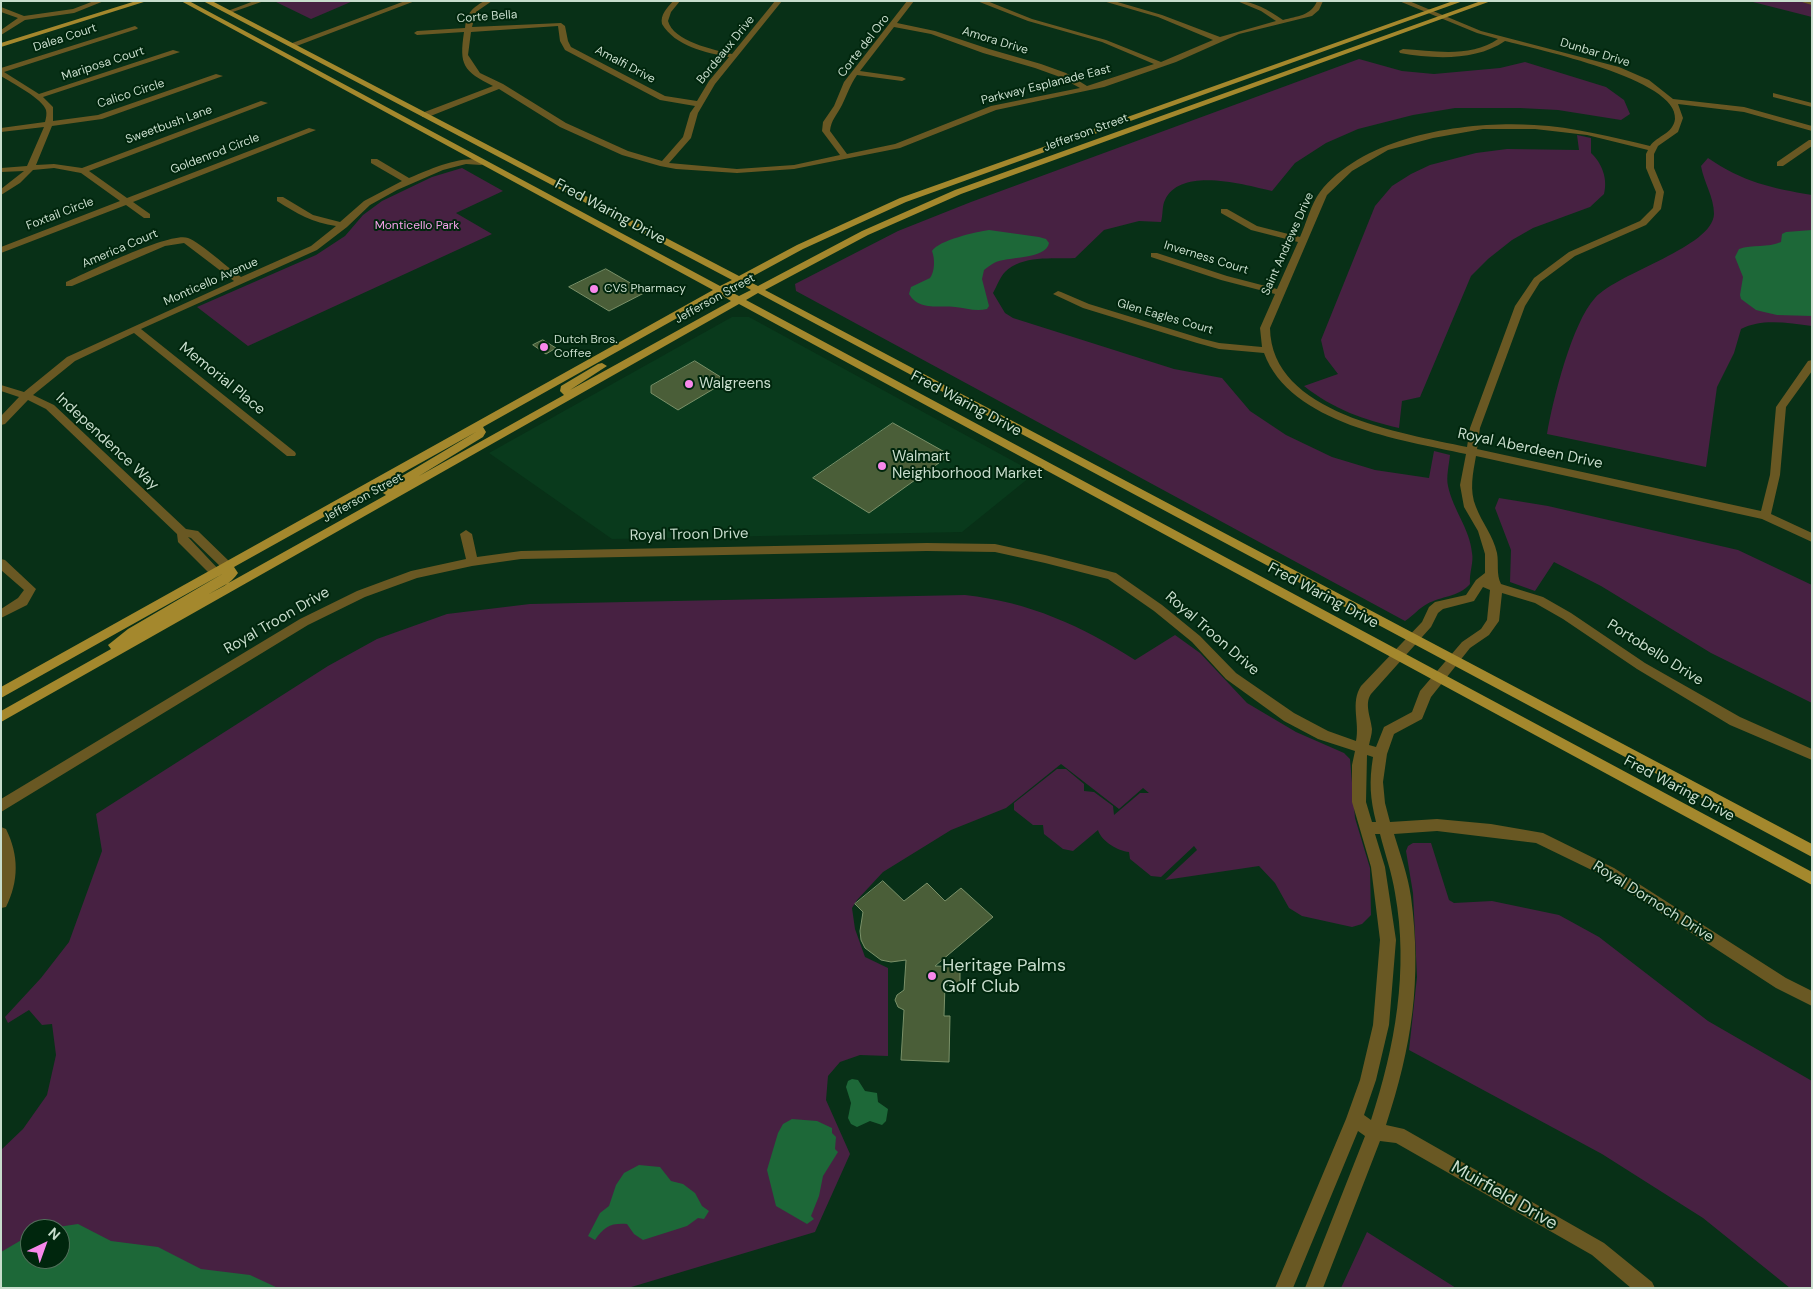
<!DOCTYPE html>
<style>
body{margin:0}
#map{position:relative;width:1813px;height:1289px;overflow:hidden;background:#083017;font-family:"DM Sans",sans-serif}
canvas{display:block}
.frame{position:absolute;inset:0;border:2px solid #c8ddcd;pointer-events:none}
.north{position:absolute;left:20px;top:1219px;width:50px;height:50px;box-sizing:border-box;background:#00260d;border:1px solid #506f5a;border-radius:50%;rotate:42deg;font-size:14px;font-weight:700;line-height:20px;text-align:center;color:#c8ddcd}
.north::after{content:'';display:block;margin:auto;width:18px;height:22px;background:#f888eb;clip-path:polygon(50% 0,100% 100%,50% 72%,0 100%)}
</style>
<div id="map">
<canvas width="1813" height="1289"></canvas>
<div class="frame"></div>
<div class="north">N</div>
</div>
<script>
const ctx = document.querySelector('canvas').getContext('2d');
ctx.lineJoin = 'round';
function fill(path, color) { ctx.fillStyle = color; ctx.fill(path, 'evenodd'); }
function strokePath(path, color, width, dash) { ctx.strokeStyle = color; ctx.lineWidth = width; ctx.lineCap = dash ? 'butt' : 'round'; ctx.setLineDash(dash || []); ctx.stroke(path); }
function write(font, color, halo, rows, align = 'center') {
  ctx.font = font + ' "DM Sans",sans-serif'; ctx.lineWidth = 4; ctx.setLineDash([]); ctx.textBaseline = 'middle'; ctx.strokeStyle = halo; ctx.fillStyle = color; for (const [text, x, y, turn = 0] of rows) {
    ctx.save(); ctx.translate(x, y); ctx.rotate((+turn || 0) * Math.PI / 180); ctx.textAlign = isNaN(turn) ? turn : align; if (halo) ctx.strokeText(text, 0, 0); ctx.fillText(text, 0, 0); ctx.restore();
  }
}
fill(new Path2D(`
 M732,317H749L1035,473L962,532L612,539L489,453Z`), '#093a1c');
fill(new Path2D(`
 M274,1H353L311,19Z
 M1749,1H1812V17Z
 M1359,59L1402,71L1434,74L1500,68L1525,62L1606,87L1624,100L1630,114L1621,120L1558,110L1520,108H1455L1413,115L1358,129L1326,143L1295,163L1272,191C1245,185 1181,166 1165,200C1162,205 1163,216 1161,222L1139,221L1104,230L1075,258C1052,259 1022,255 1005,272C1000,277 997,286 993,293L1005,313L1013,318L1174,369L1222,378L1250,411L1286,435L1332,457L1375,470L1429,478L1434,451L1450,455C1449,465 1446,477 1448,486C1453,510 1470,529 1472,553C1474,562 1469,573 1470,584C1459,597 1441,596 1427,604C1419,608 1413,616 1405,621L796,291L795,284L898,231L971,202Z
 M1577,135L1591,138V153C1602,163 1608,179 1604,194L1590,207L1533,228L1512,240L1488,259L1471,276L1420,397L1402,401L1399,428C1364,420 1333,409 1304,386L1338,374L1325,357L1321,340L1375,206L1392,186L1411,174L1430,165L1476,153L1507,149L1579,150Z
 M1708,158C1743,182 1771,188 1812,195V326C1788,323 1762,318 1741,329L1734,353L1717,387L1706,467L1547,434C1553,399 1572,323 1595,298C1619,272 1713,247 1714,214C1714,197 1704,183 1701,166Z
 M462,168L503,191L456,213L492,234L248,346L197,307L316,255L345,236L363,215L382,201L432,177Z
 M1499,498L1548,506L1738,550L1812,585V703L1711,653L1601,586L1554,562L1535,591L1510,582L1511,550L1495,508Z
 M965,595C1029,602 1082,626 1135,660L1175,635L1200,653L1247,703L1296,732L1344,753L1350,759L1355,818L1370,868L1371,915L1362,924L1352,927L1302,916L1289,908L1275,883L1259,866L1165,880L1197,850L1194,846L1161,877L1151,876L1130,859L1129,852C1118,851 1101,841 1098,830L1073,851L1063,849L1044,834L1043,825H1033L1014,810V803L1057,769H1066L1084,784V791L1094,792L1113,806L1114,815L1140,793H1149L1143,788L1119,809L1061,764L1006,808L951,830L883,872L857,900L852,908L855,929L865,957L888,968V1056L860,1055L840,1062L828,1076L826,1100L850,1154L815,1232L628,1288H1V1150L23,1129L47,1095L56,1055L52,1024L42,1025L29,1010L8,1023L5,1017L41,978L69,942L102,851L96,814L328,666L377,639L447,614L530,604ZM30,1229H60V1259H30Z
 M1413,843H1431L1449,900L1454,903L1492,901L1559,915L1599,937L1708,1021L1812,1081V1288H1790L1703,1218L1602,1154L1409,1050L1417,977L1413,893L1406,851L1408,846Z
 M1367,1232L1456,1288H1341Z`), '#472142');
fill(new Path2D(`
 M989,230L1039,237L1046,239L1049,243C1046,260 1007,256 994,263C990,265 987,268 984,270L982,279L989,306L987,309C976,312 966,308 955,307C939,305 919,311 909,294L911,287L930,278C935,271 935,259 932,251C939,240 976,232 989,230Z
 M1812,230V316L1777,315L1764,312L1756,310L1741,299L1740,295L1743,277L1735,257L1739,249C1752,244 1768,248 1781,242L1782,234L1786,232Z
 M852,1079L858,1080L865,1091L877,1093L878,1102L888,1109L886,1121L882,1125L870,1121L857,1127L851,1124L848,1118L851,1103L846,1087L848,1081Z
 M792,1119L817,1121L832,1128V1133L836,1137L835,1149L838,1152L823,1176L819,1196L811,1216L814,1219L807,1224L776,1206L767,1170L778,1133L783,1124Z
 M639,1165L660,1167L671,1181L683,1184L695,1193L702,1206L709,1211L704,1219L698,1218L687,1226L643,1240L634,1234L627,1224C610,1223 604,1227 595,1240L588,1236L600,1213L609,1206L616,1185L624,1173Z
 M78,1224L111,1241L158,1247L201,1269L250,1275L278,1288H1V1252L30,1235V1259H60V1229H44Z`), '#1d6838');
const building = new Path2D(`
 M606,269L646,292L609,311L569,287Z
 M543,340L556,348L546,354L533,345Z
 M695,361L727,381L678,410L651,393V386Z
 M893,423L950,455L869,513L813,478Z
 M883,881L904,901L927,883L945,901L961,888L993,917L935,966L960,967V985H945L944,1016H950L949,1062L901,1060L904,1010L898,1007L895,1000L897,995L904,990L906,960L891,962L881,960L865,948L861,940L860,931L863,912L855,904Z`);
fill(building, '#4a5e38');
strokePath(building, '#7a9068', 1);
fill(new Path2D(`
 M94,1H104L74,13L25,20L1,35V30L18,18L1,12V7L24,16L73,9Z
 M254,1H264L230,13L225,12Z
 M405,1H415L294,47L287,45Z
 M484,1H492L476,12L472,27L561,23L565,26L568,41L571,47L665,96L697,101L709,81L729,57C706,53 675,46 662,24C660,15 667,8 673,1H680L671,12L668,21C673,41 714,50 732,54L775,1H782L715,84L698,113L691,138L669,163L737,169L794,165L840,155L822,131L823,122L834,106L844,82L907,1H914L897,23L935,31L989,49L1041,64L1066,73L1087,86L1154,64L1102,42L1028,21L977,1H987L1032,19L1106,40L1161,62L1213,40L1158,17L1103,1H1114L1162,15L1220,37L1276,21L1261,11L1237,1C1254,1 1268,10 1283,20C1297,16 1311,16 1317,1H1323L1319,10L1312,16L1239,34L1176,62L1104,87L996,110L900,148L794,169L737,173L676,169L660,166L622,155L560,127L499,89L428,117H422V113L493,86C463,71 459,65 464,32L417,35L414,33L417,31L465,28C467,13 471,9 484,1ZM558,26L560,41L565,50L660,100L695,106L690,113L683,137L662,161L628,151L566,123L503,84L480,73L468,55L471,32ZM894,27L931,34L983,53L1035,68L1060,77L1080,88L991,106L895,144L847,154L830,131C831,120 837,115 842,105C847,95 850,85 857,75L902,81L906,79L902,77L860,71Z
 M1399,1H1409L1481,31L1619,67L1649,80L1673,99L1744,107L1812,126V131L1744,112L1678,104L1683,118L1678,132L1658,146L1654,154V168L1664,192L1661,209L1646,225L1575,256L1540,282L1525,306L1480,428L1477,449L1761,511L1770,475L1776,407L1808,361L1812,360V371L1786,407L1780,475L1771,514L1812,533V542L1762,519L1476,456C1473,473 1469,490 1476,507C1482,523 1493,535 1497,553C1499,564 1496,574 1501,584L1543,597L1571,613L1645,663L1740,717L1812,749V760L1730,725L1637,669L1563,619L1535,603L1502,593L1499,621L1489,635L1470,648L1431,697L1422,719L1394,734L1387,754L1383,782L1385,803L1390,822L1437,819L1491,824L1543,833L1614,868L1786,978L1812,991V1006L1776,988L1604,876L1536,843L1437,831L1394,834C1400,854 1408,875 1411,897C1422,980 1412,1046 1386,1125L1404,1129L1604,1243L1652,1282L1655,1288H1631L1592,1255L1396,1143L1380,1141L1323,1288H1305L1365,1136L1358,1131L1293,1288H1275L1346,1119L1360,1080L1373,1025L1380,940L1371,867L1352,802V765L1355,751L1318,739L1284,721L1226,679L1192,642L1154,611L1108,579L1045,563L995,552L927,551L521,559L472,566L417,578L365,597L308,625L1,812V799L300,619L357,591L411,571L466,559L460,534L466,530L472,534L477,557L521,551L927,543L995,544L1045,555L1116,573L1162,605L1200,636L1236,673L1294,713L1328,731L1356,741C1360,722 1350,703 1361,686L1422,622L1429,607L1435,602L1466,595L1476,580L1485,573V554L1478,531L1464,507L1460,485L1466,454C1401,440 1290,424 1264,353L1219,349L1197,343L1083,308L1053,294L1058,291L1061,292L1089,304L1203,339L1219,343L1262,347L1260,328L1275,294L1221,280L1151,257V253H1157L1227,276L1277,289L1298,242L1251,230L1221,213V209H1227L1257,226L1300,237C1306,224 1311,204 1320,192C1365,135 1466,121 1534,125C1574,127 1612,137 1650,146C1658,135 1673,134 1675,119C1679,79 1535,49 1505,41C1476,61 1434,59 1400,53L1399,51L1403,49C1434,51 1471,58 1498,39L1477,33ZM1483,129H1535L1587,135L1648,150L1646,154V168L1656,192L1653,208L1640,221L1569,252L1534,278L1515,306L1470,428L1467,447C1402,433 1271,414 1270,328L1327,195L1352,171L1388,150L1433,138ZM1483,587L1490,590L1487,620L1481,629L1462,642L1420,691L1412,712L1384,727L1376,747L1369,745C1370,740 1372,734 1372,729C1371,718 1364,704 1371,694L1431,627L1438,613L1443,609L1474,601ZM1367,755L1373,757C1369,782 1370,798 1376,822H1372L1366,802ZM1375,834H1380C1385,854 1392,873 1395,893C1409,970 1395,1047 1371,1120L1364,1115L1376,1080L1389,1025L1396,940L1385,867Z
 M1801,1H1812V5L1802,2Z
 M135,26L138,28L137,29L4,72L39,94L173,50L180,52L43,97L53,107V121L98,115L216,74L223,76L102,119L52,126L36,165L54,164L82,168L261,101L268,103L89,171L127,198L309,128L316,130L133,202L150,214V218H144L126,205L1,253V247L120,201L81,173L54,168L33,170L20,183L1,195V189L24,171L1,172V168L27,166L44,127L1,132V128L45,122C46,118 47,114 46,110C43,99 12,83 1,76V68Z
 M1773,93L1812,103V107L1773,97Z
 M1809,140H1812V146L1783,166H1777V162Z
 M371,159H377L409,178C426,171 469,151 485,163L481,165L466,164L443,170L397,190L370,205L347,227L317,250L141,329L295,452L296,454L295,456H287L134,333L75,361L33,395L54,405L186,529L198,531L232,564L234,567L232,570H224L191,538L188,537L222,573L220,576H212L178,542L177,534L46,409L28,400L5,424L1,425V416L19,397L1,391V385L24,392L67,357L234,281L184,243L165,246L72,286H66V282C86,273 171,231 188,238C200,242 229,269 241,277L311,246L336,226C313,223 296,213 277,201V197H283L313,215L340,222L364,201L402,181L371,163Z
 M1,559L5,560L36,589L27,605L1,618V609L18,598L24,590L1,570Z
 M1,827L6,829C19,855 19,881 6,907L1,908Z`), '#695823');
fill(new Path2D(`
 M136,1H147L1,47V43Z
 M181,1H189L720,286L732,280L203,1H212L739,276L797,245L900,198L1453,1H1463L906,202L803,249L746,280L758,286L862,231L955,190L1481,1H1491L961,194L868,235L765,290L1812,844V857L758,293L746,300L1812,872V885L739,304L1,722V711L111,649L108,645L128,629L224,573L1,698V687L713,290ZM739,283L751,290L739,296L727,290ZM720,294L731,301L570,390L607,366L602,363L598,364L561,386L560,391L564,395L419,476L483,437L486,432L483,427ZM476,432L382,488L380,491L386,495L207,595C218,589 231,584 238,573L234,567Z`), '#a4882d');
for (const [x, y, r, color] of [
 [594,289,5,"#f888eb"],
 [544,347,5,"#f888eb"],
 [689,384,5,"#f888eb"],
 [882,466,5,"#f888eb"],
 [932,976,5,"#f888eb"]
]) { const dot = new Path2D(); dot.arc(x, y, r, 0, 2 * Math.PI); ctx.fillStyle = color; ctx.fill(dot); strokePath(dot, '#00260d', 2); }
write('12px', '#c8ddcd', '#00260d', [
 ["Corte Bella",487,17,-4],
 ["Dalea Court",65,38,-18],
 ["Amora Drive",995,41,17],
 ["Corte del Oro",864,46,-52],
 ["Bordeaux Drive",726,50,-51],
 ["Dunbar Drive",1595,53,17],
 ["Mariposa Court",103,64,-18],
 ["Amalfi Drive",625,65,28],
 ["Parkway Esplanade East",1046,85,-14],
 ["Calico Circle",131,94,-18],
 ["Sweetbush Lane",169,125,-20],
 ["Jefferson Street",1086,133,-20],
 ["Goldenrod Circle",215,154,-21],
 ["Foxtail Circle",60,214,-21],
 ["Saint Andrews Drive",1288,244,-66],
 ["America Court",120,249,-23],
 ["Inverness Court",1206,258,17],
 ["Monticello Avenue",211,282,-24],
 ["Jefferson Street",715,299,-29],
 ["Glen Eagles Court",1165,317,16],
 ["Jefferson Street",363,498,-29]
]);
write('12px', '#f5a1ea', '#00260d', [
 ["Monticello Park",417,226]
]);
write('12px', '#c8ddcd', '#00260d', [
 ["CVS Pharmacy",604,289],
 ["Dutch Bros.",554,340],
 ["Coffee",554,354]
], 'left');
write('15px', '#c8ddcd', '#00260d', [
 ["Fred Waring Drive",610,212,28],
 ["Memorial Place",222,379,39],
 ["Fred Waring Drive",966,404,28],
 ["Independence Way",107,442,43],
 ["Royal Aberdeen Drive",1530,449,12],
 ["Royal Troon Drive",689,535,-1],
 ["Fred Waring Drive",1323,596,28],
 ["Royal Troon Drive",277,621,-30],
 ["Royal Troon Drive",1212,634,41],
 ["Portobello Drive",1655,653,32],
 ["Fred Waring Drive",1679,789,28],
 ["Royal Dornoch Drive",1653,902,32]
]);
write('15px', '#c8ddcd', '#00260d', [
 ["Walgreens",699,384],
 ["Walmart",892,457],
 ["Neighborhood Market",892,474]
], 'left');
write('18px', '#c8ddcd', '#00260d', [
 ["Heritage Palms",942,966],
 ["Golf Club",942,987]
], 'left');
write('18px', '#c8ddcd', '#00260d', [
 ["Muirfield Drive",1504,1196,30]
]);
</script>
